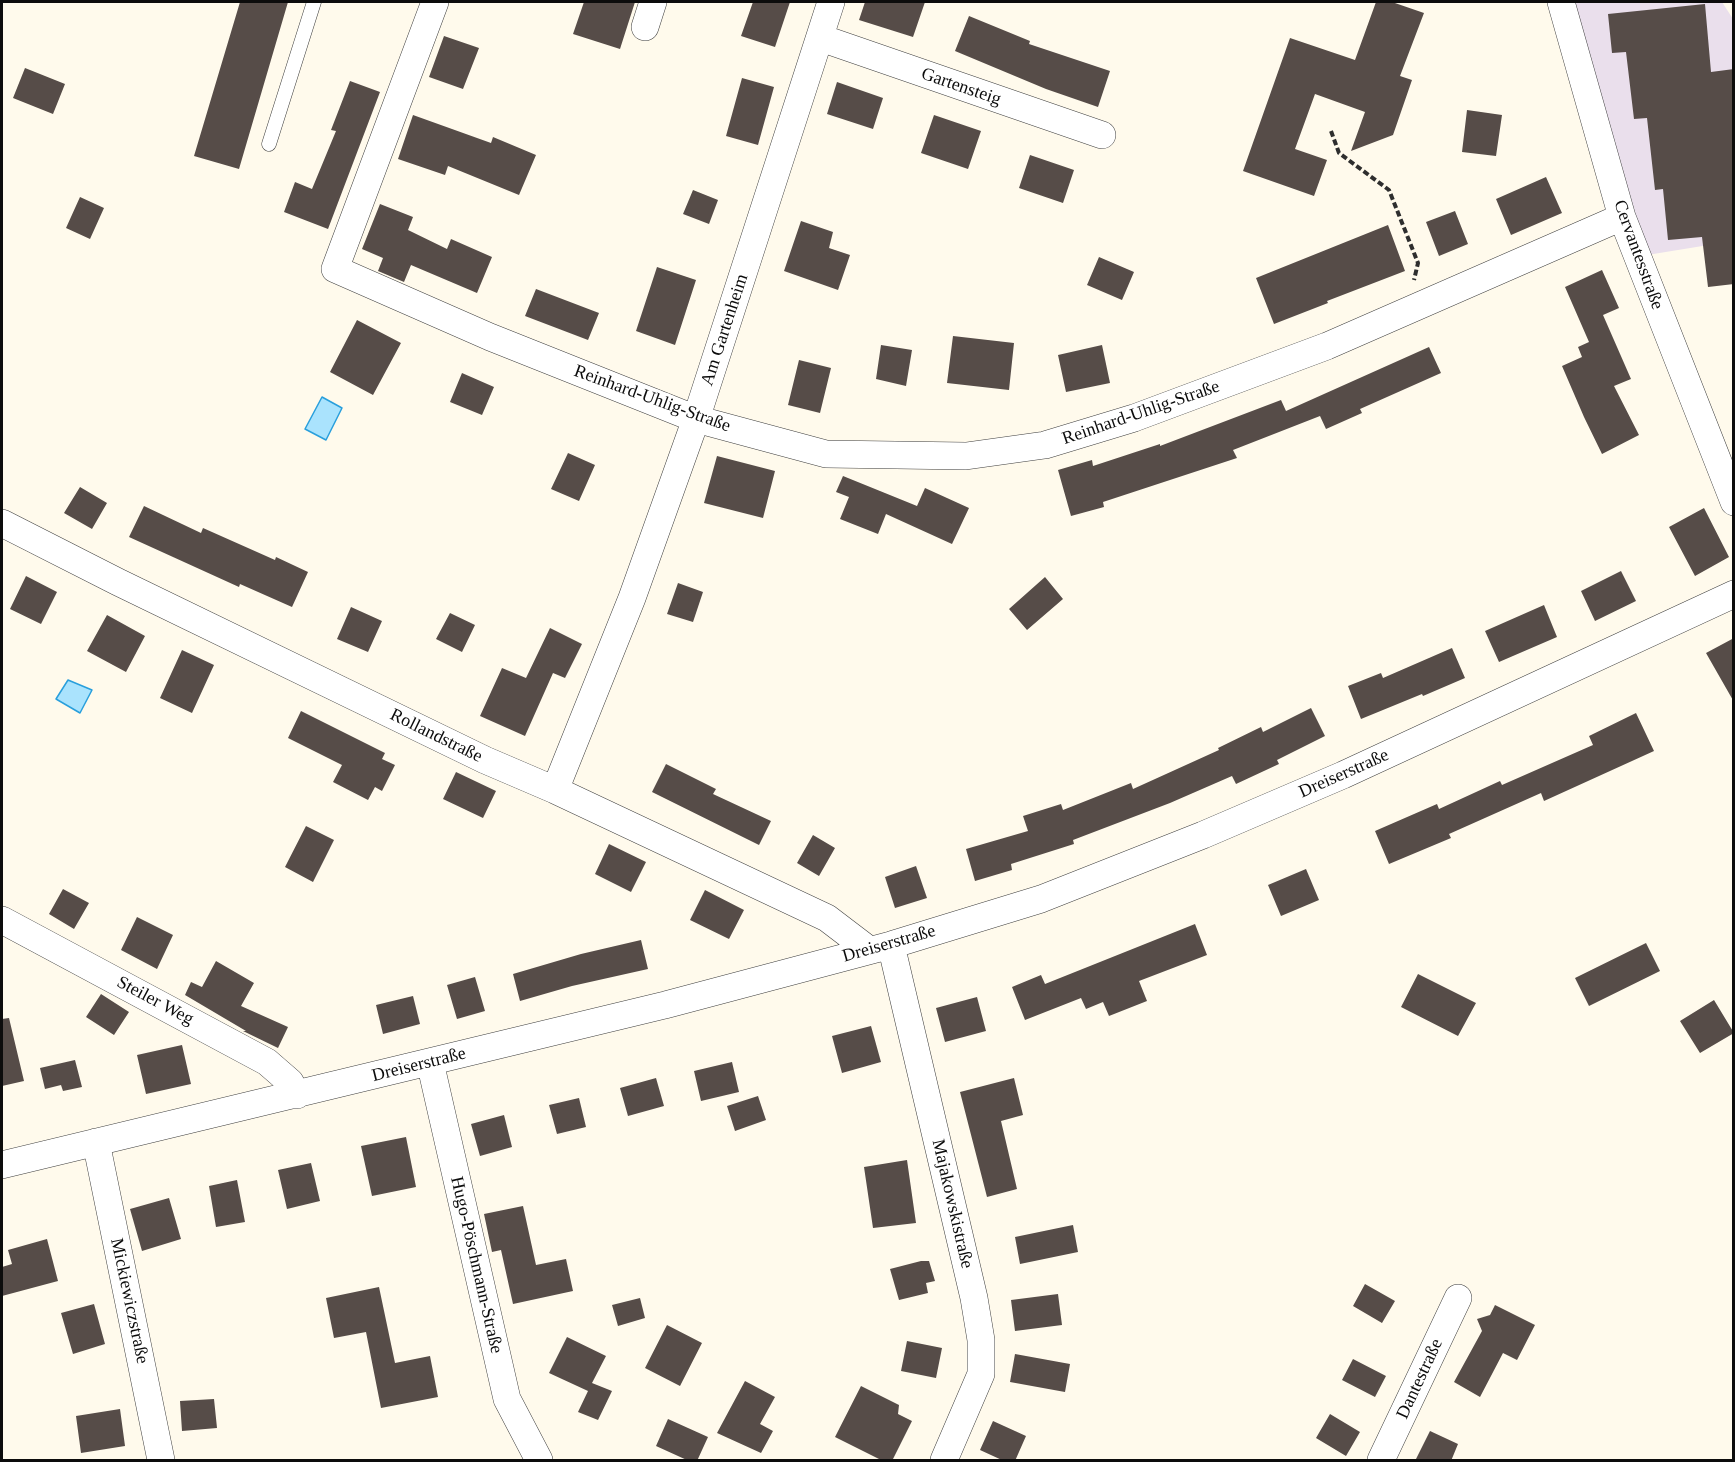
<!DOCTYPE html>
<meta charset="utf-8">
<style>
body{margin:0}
#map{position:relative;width:1735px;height:1462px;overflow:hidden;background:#fffaec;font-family:"Times New Roman",serif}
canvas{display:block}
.frame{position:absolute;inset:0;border:3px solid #0c0c0c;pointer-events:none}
</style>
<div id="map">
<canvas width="1735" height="1462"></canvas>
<div class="frame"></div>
</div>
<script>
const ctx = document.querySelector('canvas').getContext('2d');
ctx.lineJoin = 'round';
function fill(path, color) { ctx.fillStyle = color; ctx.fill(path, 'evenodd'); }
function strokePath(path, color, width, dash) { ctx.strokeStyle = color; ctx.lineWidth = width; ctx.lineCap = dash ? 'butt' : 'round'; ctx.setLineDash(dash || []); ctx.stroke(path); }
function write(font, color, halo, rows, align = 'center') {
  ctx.font = font + ' "Times New Roman",serif'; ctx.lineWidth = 6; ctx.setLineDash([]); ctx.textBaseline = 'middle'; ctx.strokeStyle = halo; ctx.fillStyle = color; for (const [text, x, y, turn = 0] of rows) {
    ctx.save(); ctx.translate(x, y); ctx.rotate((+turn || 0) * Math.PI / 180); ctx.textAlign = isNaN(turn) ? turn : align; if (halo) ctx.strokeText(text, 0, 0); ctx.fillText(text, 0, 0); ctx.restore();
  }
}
fill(new Path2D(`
 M1557,2H1722L1733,19V241L1629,258Z`), '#eadfec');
const water = new Path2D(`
 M322,397L342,408L326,440L305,429Z
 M68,680L92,690L80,713L56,699Z`);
fill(water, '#aae3fd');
strokePath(water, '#299fdc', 1.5);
fill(new Path2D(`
 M240,2H288L239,169L194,156Z
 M584,2H635L620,49L573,34Z
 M753,2H790L775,47L741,36Z
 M865,2H925L913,37L859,20Z
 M1376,2H1392L1424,13L1400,76L1412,80L1393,135L1351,151L1365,112L1315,94L1295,149L1327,160L1314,196L1243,171L1290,38L1355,60Z
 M1705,4L1711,72L1734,69V284L1708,287L1702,237L1668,240L1663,189L1655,190L1647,118L1634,119L1626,52L1612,53L1608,14Z
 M969,16L1030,41L1029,44L1110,71L1098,107L1046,89L955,51Z
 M444,36L479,48L463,89L429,77Z
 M25,68L65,84L53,114L13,98Z
 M742,78L774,87L758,145L726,136Z
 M350,81L380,92L328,229L284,212L295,182L312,189L336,131L331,130Z
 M837,82L883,98L873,129L827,114Z
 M1467,110L1502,115L1496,156L1462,152Z
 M413,115L491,143L493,137L536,155L519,195L448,166L445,175L398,159Z
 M934,115L981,131L968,169L921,153Z
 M1030,155L1074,170L1063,203L1019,188Z
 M1546,177L1562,213L1511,235L1496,199Z
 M693,190L718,200L709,224L683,214Z
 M80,197L104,208L90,239L66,228Z
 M380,204L413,217L408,230L447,249L451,239L492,257L477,293L411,265L404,282L378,271L383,258L362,249Z
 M1455,211L1468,244L1439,256L1426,222Z
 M801,221L833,232L829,248L850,255L838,290L784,271Z
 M1388,225L1405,271L1327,301L1328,303L1274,324L1256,278Z
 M1099,257L1134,272L1122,300L1087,285Z
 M657,267L696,280L675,345L636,331Z
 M1602,270L1619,308L1603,315L1631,379L1614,386L1639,435L1602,454L1584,417L1562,366L1582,357L1578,347L1589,342L1565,287Z
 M536,289L599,313L588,340L525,316Z
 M357,320L401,343L373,395L330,372Z
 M953,336L1014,343L1009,390L947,383Z
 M881,345L912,350L906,386L876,379Z
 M1102,345L1110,383L1066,392L1058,355Z
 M1429,347L1441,373L1360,409L1362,413L1326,429L1320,416L1233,450L1237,458L1103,502L1104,507L1071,516L1058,470L1092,460L1093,466L1160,444V446L1281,400L1286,411Z
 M799,360L831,368L820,413L788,405Z
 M462,373L494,387L482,415L450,402Z
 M568,453L595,465L579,501L551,489Z
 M717,456L775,471L763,518L704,503Z
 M843,476L917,506L925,488L969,508L952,544L886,514L878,534L840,519L849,497L836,492Z
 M80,487L107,503L92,529L64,513Z
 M144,506L201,533L203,528L275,560L276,557L308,572L292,607L240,584L239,587L129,537Z
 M1704,508L1729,557L1695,576L1669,527Z
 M1621,571L1636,601L1595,621L1581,591Z
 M26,576L57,592L41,624L10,609Z
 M1045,577L1063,599L1027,630L1009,609Z
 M678,583L703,592L693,622L667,614Z
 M1544,605L1557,637L1499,662L1485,631Z
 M351,607L382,621L368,652L337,639Z
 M450,613L475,625L462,652L436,639Z
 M107,615L145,636L126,672L87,651Z
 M550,628L582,644L565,678L553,673L525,736L480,716L502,668L526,678Z
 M1734,638V702L1706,653Z
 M1452,648L1465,678L1423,696L1422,694L1361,719L1348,686L1381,673L1383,678Z
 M182,650L214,665L192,713L160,698Z
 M1311,708L1325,736L1277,760L1279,764L1236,784L1232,776L1170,803L1073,840L1074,844L1011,864L1012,870L975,881L966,849L1028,831L1023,816L1061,804L1063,810L1131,783L1133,789L1219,750L1218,748L1261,727L1263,732Z
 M301,711L385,753L382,759L395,765L382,791L375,787L368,800L333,782L342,765L288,738Z
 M1636,713L1654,751L1544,801L1541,793L1449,834L1451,838L1389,864L1375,831L1437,804L1439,809L1500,781L1502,785L1593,745L1589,736Z
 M666,764L716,789L713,794L771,821L759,845L652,792Z
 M456,772L496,791L483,818L443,799Z
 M306,826L334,840L313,882L285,867Z
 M813,835L835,848L819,876L797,863Z
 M609,844L646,862L631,892L595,874Z
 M916,866L927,898L895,908L885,877Z
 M1306,869L1319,900L1281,916L1268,885Z
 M63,889L89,903L74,929L49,914Z
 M705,890L744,910L729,939L690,920Z
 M137,917L173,935L157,969L121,950Z
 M1195,924L1207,955L1139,981L1147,1001L1109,1016L1103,1002L1086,1009L1081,998L1025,1020L1012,987L1041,975L1045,984Z
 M641,940L648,969L572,986L520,1001L513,974L581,954Z
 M1646,943L1660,971L1589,1006L1575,978Z
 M216,961L254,983L241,1006L288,1027L278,1048L243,1031H246L185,995L191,982L202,987Z
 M1418,974L1476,1003L1458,1036L1401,1007Z
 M475,977L485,1011L457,1019L447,985Z
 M101,994L129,1012L114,1035L86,1017Z
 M413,996L420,1024L383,1034L376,1005Z
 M977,997L986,1031L945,1042L936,1008Z
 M1714,1000L1734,1033L1700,1053L1680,1021Z
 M9,1018L24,1081L2,1086V1019Z
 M871,1026L881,1062L842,1073L832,1036Z
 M182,1045L191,1084L146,1094L137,1055Z
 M75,1060L82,1087L63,1091L61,1085L45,1089L40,1068Z
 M732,1062L739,1092L701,1101L694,1071Z
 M656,1078L664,1106L628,1116L620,1088Z
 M1014,1078L1023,1115L1001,1121L1017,1189L987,1197L960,1092Z
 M758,1096L766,1120L735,1131L727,1106Z
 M579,1098L586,1127L557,1134L549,1105Z
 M504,1115L512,1147L480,1156L471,1124Z
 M406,1137L416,1187L372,1196L361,1146Z
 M907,1160L916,1223L873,1228L864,1167Z
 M311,1163L320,1201L287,1209L278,1170Z
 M237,1180L245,1222L216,1227L209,1186Z
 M169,1198L181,1239L142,1251L130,1209Z
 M523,1206L536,1265L566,1259L573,1291L513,1304L501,1250L492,1252L484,1214Z
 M1073,1225L1078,1252L1020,1264L1015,1237Z
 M47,1239L58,1281L2,1296V1267L12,1264L8,1250Z
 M921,1261H929L935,1281L926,1283L928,1293L899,1300L890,1269Z
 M1365,1284L1395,1301L1382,1323L1353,1306Z
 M379,1287L395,1363L430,1356L438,1397L381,1408L366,1332L334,1338L326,1298Z
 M1058,1294L1062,1325L1015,1331L1011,1300Z
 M640,1298L645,1318L618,1326L612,1305Z
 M94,1304L105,1344L73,1354L61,1313Z
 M1495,1305L1535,1325L1517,1360L1503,1353L1480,1397L1454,1382L1482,1331L1477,1319L1490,1315Z
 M667,1325L702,1343L680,1386L645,1368Z
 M567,1337L606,1356L592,1383L612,1391L598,1420L578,1412L588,1391L549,1373Z
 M907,1341L942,1348L936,1378L901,1371Z
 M1015,1354L1070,1364L1065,1392L1010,1382Z
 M1353,1359L1386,1376L1375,1397L1342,1380Z
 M745,1381L775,1397L760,1424L773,1431L761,1453L717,1433Z
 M861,1386L899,1405L898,1414L912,1421L892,1461H883L835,1437Z
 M214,1399L217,1428L182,1431L180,1401Z
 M120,1409L125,1446L81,1453L76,1416Z
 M1330,1414L1360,1432L1346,1456L1316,1438Z
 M668,1419L708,1437L697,1461H689L656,1446Z
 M993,1421L1026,1436L1015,1461H1004L980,1450Z
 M1430,1431L1458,1444L1451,1461H1415Z`), '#564c48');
const lane = new Path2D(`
 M269,144L314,2`);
const street = new Path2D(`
 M435,2L335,269L490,337L696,419L826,454L966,456L1045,445L1134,418L1327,346L1622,217
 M1561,2L1622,217L1734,502
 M645,27L653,2
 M821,38L1102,135
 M2,523L118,582L485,760L555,790L827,918L869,950
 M555,790L632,598L696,419L831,2
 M2,920L267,1062L290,1082L297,1095
 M891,945L974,1298L981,1340V1374L944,1460
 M430,1062L507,1399L539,1460
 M96,1142L161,1460
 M2,1165L665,1005L891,945L1041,899L1203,835L1343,775L1734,594
 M1381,1460L1458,1298`);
strokePath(lane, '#3f3f3f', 15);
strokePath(street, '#3f3f3f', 28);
strokePath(new Path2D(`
 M1331,131L1339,153L1389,190L1418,263L1414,280`), '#2e2e2e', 4, [6, 3]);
strokePath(lane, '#fff', 14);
strokePath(street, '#fff', 27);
write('18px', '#0c0c0c', '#fff', [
 ["Gartensteig",961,87,19],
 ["Cervantesstraße",1638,255,70],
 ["Am Gartenheim",725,330,-72],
 ["Reinhard-Uhlig-Straße",652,399,20],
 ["Reinhard-Uhlig-Straße",1141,413,-19],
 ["Rollandstraße",436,736,26],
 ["Dreiserstraße",1344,774,-24],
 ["Dreiserstraße",889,944,-16],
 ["Steiler Weg",155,1001,28],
 ["Dreiserstraße",419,1065,-14],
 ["Majakowskistraße",952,1204,77],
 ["Hugo-Pöschmann-Straße",476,1265,77],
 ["Mickiewiczstraße",129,1301,78],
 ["Dantestraße",1420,1379,-65]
]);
</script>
